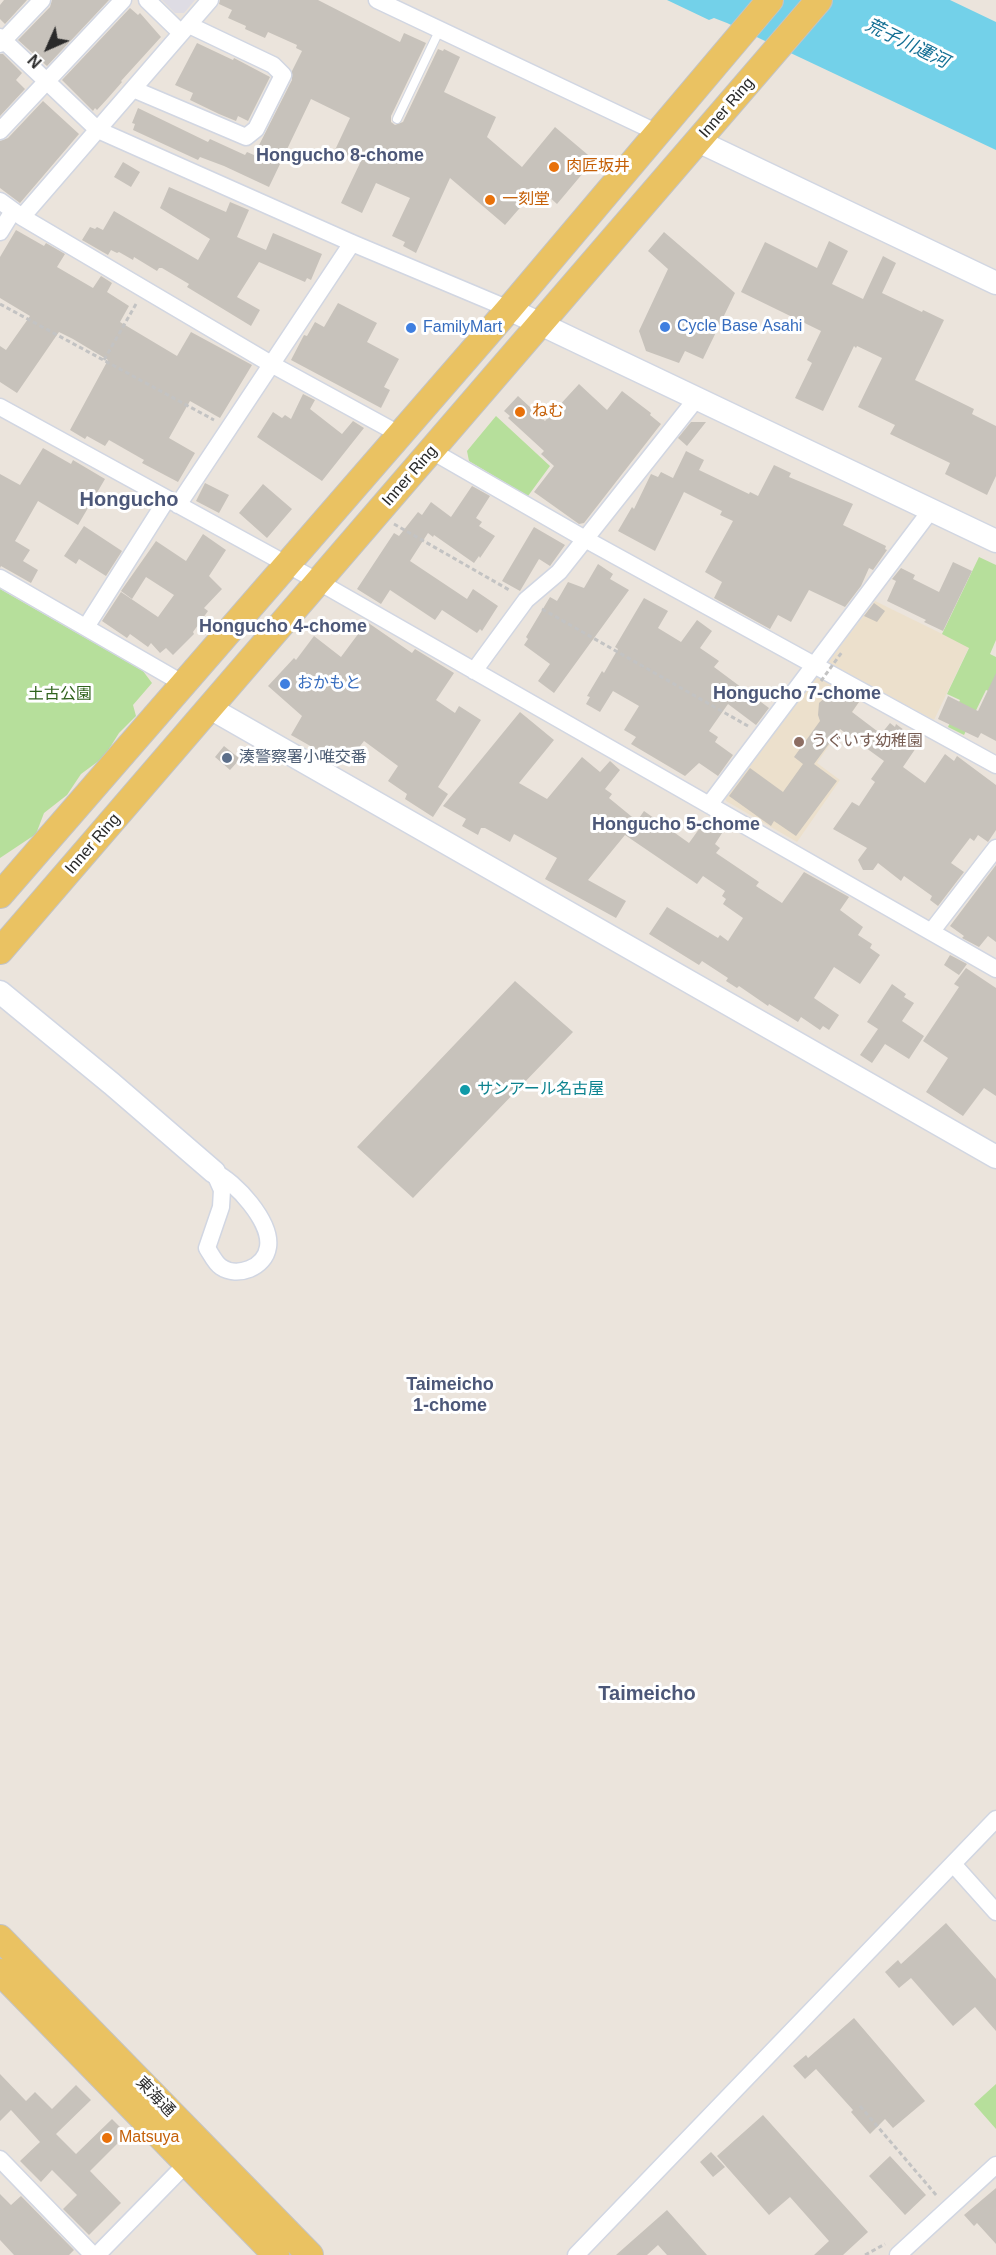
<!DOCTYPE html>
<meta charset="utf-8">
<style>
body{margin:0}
#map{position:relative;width:996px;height:2255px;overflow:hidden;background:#ebe4dc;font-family:Arial,sans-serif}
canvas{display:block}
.north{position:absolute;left:18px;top:18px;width:60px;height:60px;-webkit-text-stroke:4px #fff;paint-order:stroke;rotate:225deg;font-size:16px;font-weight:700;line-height:24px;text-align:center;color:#2a2a2a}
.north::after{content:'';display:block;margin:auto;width:21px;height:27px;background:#2a2a2a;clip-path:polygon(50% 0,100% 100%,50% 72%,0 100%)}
</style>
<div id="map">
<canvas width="996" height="2255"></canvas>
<div class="north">N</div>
</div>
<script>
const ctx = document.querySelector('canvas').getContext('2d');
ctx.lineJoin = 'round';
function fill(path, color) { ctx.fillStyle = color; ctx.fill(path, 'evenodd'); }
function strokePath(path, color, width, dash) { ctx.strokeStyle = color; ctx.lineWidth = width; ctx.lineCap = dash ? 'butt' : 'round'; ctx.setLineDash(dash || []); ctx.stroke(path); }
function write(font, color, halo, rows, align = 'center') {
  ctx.font = font + ' Arial,"Noto Sans JP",sans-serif'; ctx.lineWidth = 6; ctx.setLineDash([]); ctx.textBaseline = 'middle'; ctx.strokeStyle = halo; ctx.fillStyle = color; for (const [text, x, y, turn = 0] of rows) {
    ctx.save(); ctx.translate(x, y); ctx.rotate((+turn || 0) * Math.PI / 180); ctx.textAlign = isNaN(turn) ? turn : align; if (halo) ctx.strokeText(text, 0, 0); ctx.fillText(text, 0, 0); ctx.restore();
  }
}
fill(new Path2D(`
 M162,0H195L184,13H175Z`), '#dedce4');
fill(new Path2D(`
 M875,601L969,647L934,720L870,686L817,763L840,780L797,842L726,801L725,796Z`), '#ece0cc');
fill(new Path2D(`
 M496,416L550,466L528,496L469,461L467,451Z
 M979,557L996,565V640L990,654L996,657V694L986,690L964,735L948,727L960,700L947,694L969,648L942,634Z
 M0,589L143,671L152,683L133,705L136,716L119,733L104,757L81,774L67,795L44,813L36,834L0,858Z
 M996,2084V2129L974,2104Z`), '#b6df9b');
fill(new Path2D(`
 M667,0H950L996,22V150L727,23L714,18L709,20Z`), '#73d1e9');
fill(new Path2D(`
 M4,0H27L5,24L0,19V5Z
 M52,0H109L47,66L18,40L50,7Z
 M220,0H318L400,42L404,33L426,43L391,116V122L395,125L403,122L438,49L443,51L444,49L460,57L444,92L496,117L487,137L522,167L555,127L594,160L557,204L538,187L505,225L450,178L416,253L403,246L405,242L392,236L410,198L376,183L362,213L341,203L360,163L335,150L350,118L311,99L269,187L224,166L200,157L198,160L133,130L135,124L132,123L138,108L208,142L210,139L245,155L247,152L254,155L292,80V71L302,51L296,48L297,45L268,32L265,38L245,29L246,26L228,18L232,10L219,4Z
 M130,8L138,15L140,13L161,37L121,81L122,82L108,98L97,110L95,108L93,111L62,80Z
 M197,43L233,60L234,58L270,77L248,121L238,116L236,121L219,114L190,100L193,93L175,85Z
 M0,54H3L22,73L16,80L25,89L0,116Z
 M43,101L79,134L20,203L0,188V141L8,138Z
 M123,162L140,172L131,187L114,177Z
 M169,187L226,212L230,202L249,210L237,237L266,250L273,233L322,254L311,280L307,278L305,282L259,262L237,297L260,310L251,326L187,287L189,284L162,268H159L157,271L134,257L133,260L119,252L117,253L111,250L108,255L82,240L90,227L95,229L97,227L103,230L114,211L198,260L210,239L160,208Z
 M16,230L44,246L46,243L65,254L57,267L93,288L101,276L112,283L107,292L129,306L120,322L177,356L191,332L252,365L220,418L190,401L169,438L195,453L178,482L142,463L144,460L109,440L105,446L87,436L85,439L70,430L108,360L73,339L59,332L17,393L0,382V346L6,350L30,316L0,298V257Z
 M664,232L735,293L703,359L685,351L679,363L646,351L639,331L668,269L648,251Z
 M829,241L848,251L832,284L863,299L883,256L896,263L882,293L922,312L923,310L944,320L915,380L974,409L972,414L996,426V476L987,495L945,474L950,463L890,434L895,425L858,407L882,358L857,346L856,348L854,346L823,411L795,398L812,363L807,360L821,331L741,292L765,242L817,268Z
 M338,303L377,323L367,342L399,359L384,387L390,390L381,408L291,360L304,335L307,336L315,322L324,327Z
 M579,384L607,410L622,391L651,413L650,415L661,424L584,523L579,524L534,492L554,466L541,454L544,451L508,418L510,416L504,411L518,396L545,421Z
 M303,394L315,400L310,409L342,434L353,421L364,428L322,481L257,437L273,412L282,418L285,415L291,419Z
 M691,422H706L687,446L678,438Z
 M43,448L71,464L73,460L105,479L78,525L38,501L15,541L30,550L23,561L38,570L31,583L1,566L0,568V474L20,485Z
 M686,451L704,460L699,470L749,494L750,492L758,496L774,465L791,473L789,477L853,504L843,525L886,546L885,549L887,550L873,570L869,568L861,586L845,607L809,590L791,622L778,615L770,629L714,598L722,582L705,572L733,521L720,515L722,511L684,492L655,551L618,531L632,507L634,509L651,474L658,477L661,472L673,478Z
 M205,483L229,495L219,513L196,501Z
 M263,484L292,509L267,538L239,513Z
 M472,486L490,496L476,518L482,522L479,526L495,536L480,558L479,556L474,563L434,535L433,537L428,533L410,561L467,599L473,589L498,606L482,631L480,629L477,633L442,610L435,620L390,590L381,604L357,589L394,533L399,536L418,512L422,515L431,502L451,517Z
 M84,526L122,551L106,576L79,559L76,564L64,556Z
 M534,527L565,545L550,566L539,559L520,591L502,581Z
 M203,534L226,550L209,576L222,589L204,608L208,611L193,632L194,634L173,655L166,648L160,653L151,643L148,647L130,634L127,638L102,621L121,592L158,617L174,595L146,577L132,599L121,591L156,541L186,561Z
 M953,562L972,571L943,631L924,622L926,620L887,601L896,581L892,579L901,568L915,575L913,579L939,592Z
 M598,564L613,574L610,579L629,590L554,693L538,681L550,664L524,645L528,639L526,637L550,597L557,601L568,582L584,588Z
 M644,598L668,611L658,628L681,642L697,620L712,631L700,648L719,661L714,667L769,708L756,725L728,704L709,731L718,737L715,742L733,755L718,776L699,763L685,776L631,744L636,737L624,730L639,706L613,691L600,712L586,704L590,697L587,696L602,671L604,673L618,649L615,647Z
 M874,603L885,611L877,622L864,616Z
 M367,622L412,653L415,649L454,673L436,700L455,713L459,706L481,720L438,787L448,794L433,817L405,799L407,794L388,781L398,766L364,741L354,754L343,746L335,760L291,735L302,716L268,686L294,658L296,660L314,636L341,657Z
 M996,673V741L981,733L978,738L938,719L948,696L978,711Z
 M828,695H840L844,698L846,695L859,702L852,712L881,734L890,723L895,727L896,724L920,742L903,767L925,783L945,754L954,761L957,756L996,785V830L988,842L978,835L974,841L970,838L951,863L964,872L938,906L930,900L932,896L904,876L901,881L878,863L873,870H863L858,860L867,848L833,829L852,802L859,806L875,782L871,779L884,761L840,729L814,764L837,781L796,836L774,821L771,826L729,796L750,768L783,792L803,764L794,757L820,721L818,715L819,703Z
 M520,712L554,740L519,783L547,799L582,757L600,772L610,761L620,770L605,789L612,794L609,798L637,821L644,811L689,843L707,818L724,830L715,844L720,848L716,853L759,882L756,886L782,903L804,872L849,897L840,910L863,927L858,935L872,944L870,948L880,955L860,984L834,967L814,998L839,1015L829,1030L823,1026L820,1030L801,1017L798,1022L769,1004L768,1006L739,986L737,988L726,981L728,978L702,961L699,965L649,934L667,907L718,938L720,935L728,941L743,918L723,904L726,899L722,896L725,891L703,876L697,884L625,835L588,880L626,901L616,918L545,879L557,858L514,834L510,842L485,828H481L478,835L462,826L466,819L443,806Z
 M224,746L240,759L230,770L215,757Z
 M996,865V942L988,936L979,947L962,938L964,936L950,926Z
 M950,955L967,964L959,975L944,965Z
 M966,968L996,988V1096L984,1088L963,1116L926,1092L948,1058L923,1041L959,987L954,984Z
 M515,981L573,1032L413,1198L357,1147Z
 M892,984L906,994L904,997L914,1003L902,1021L924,1036L909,1059L885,1044L872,1063L860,1055L878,1029L867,1022Z
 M946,1923L996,1979V2031L975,2007L953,2026L911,1978L899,1988L885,1972L898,1960L901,1964Z
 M854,2018L925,2101L893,2128L885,2119L870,2134L851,2112L853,2110L816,2069L805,2079L793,2066L806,2055L808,2058Z
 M0,2074L26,2101L35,2092L52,2109L76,2085L91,2100L56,2134L76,2154L112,2119L127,2134L90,2171L121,2203L89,2235L63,2209L77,2195L52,2170L41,2182L20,2161L40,2142L11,2110L0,2121Z
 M763,2115L868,2232L843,2255H814L829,2241L790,2197L769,2215L717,2156Z
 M711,2152L725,2167L713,2177L700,2162Z
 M890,2156L926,2195L905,2215L869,2176Z
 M996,2188V2244L977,2223L974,2226L964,2215Z
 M0,2194L11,2205L21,2196L74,2250L69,2255H14L0,2240Z
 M667,2210L707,2255H667L658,2245L647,2255H616Z`), '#c7c2bb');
const lane = new Path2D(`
 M397,119L440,29`);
const street = new Path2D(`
 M147,0L181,33
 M377,0L658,133
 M0,37L98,130L352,243L509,309
 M0,44L42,0
 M133,89L246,137L256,129L283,75L273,65L189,25
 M0,131L123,0
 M0,201L22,217L271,364L399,434
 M22,217L210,0
 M0,232L13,211
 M0,407L319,582L996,969
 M432,451L585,539L996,765
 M178,505L352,243
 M0,578L182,683
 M86,627L167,499
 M474,671L526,600L559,572L697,398
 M709,805L931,510
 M931,932L996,848
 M214,1172C235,1181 272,1222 268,1247C265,1268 237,1278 221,1267C215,1263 211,1254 207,1248L221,1207L222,1190Z
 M954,1865L996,1912
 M0,2159L93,2255
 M97,2255L187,2163
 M576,2255L996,1819
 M898,2255L996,2165`);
const secondary = new Path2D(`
 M698,141L996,283
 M509,309L996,541
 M210,708L996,1157
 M0,992L112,1084L214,1172`);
const primary = new Path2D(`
 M0,895L509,309L770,0
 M0,951L819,0
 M0,1938L310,2255
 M0,1972L276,2255`);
strokePath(lane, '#d1d6e2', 10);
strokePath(street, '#d1d6e2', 19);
strokePath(secondary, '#d1d6e2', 25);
strokePath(primary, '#c3c3c3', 28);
strokePath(new Path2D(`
 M0,304L214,420
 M104,360L136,304
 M394,524L511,591
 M542,609L748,726
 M860,2106L937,2196
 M865,2255L885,2244`), '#c3c3c3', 3, [4.5, 3]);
strokePath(lane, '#fff', 8);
strokePath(street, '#fff', 16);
strokePath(secondary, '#fff', 22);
strokePath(primary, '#eac262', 26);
strokePath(new Path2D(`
 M821,681L842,652`), '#c3c3c3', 3, [4.5, 3]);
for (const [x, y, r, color] of [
 [554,167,6,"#e8710a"],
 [490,200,6,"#e8710a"],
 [665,327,6,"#3f7fe0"],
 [411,328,6,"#3f7fe0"],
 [520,412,6,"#e8710a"],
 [285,684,6,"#3f7fe0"],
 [799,742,6,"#8d6e63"],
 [227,758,6,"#5c6f8a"],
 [465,1090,6,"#0f9aa8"],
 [107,2138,6,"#e8710a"]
]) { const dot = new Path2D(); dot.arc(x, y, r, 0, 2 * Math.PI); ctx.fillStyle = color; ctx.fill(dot); strokePath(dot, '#fff', 2); }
write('16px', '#2a2a2a', '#fff', [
 ["Inner Ring",727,108,-49],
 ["Inner Ring",410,476,-49],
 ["Inner Ring",93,844,-49],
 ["東海通",155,2097,46]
]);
write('16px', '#c56008', '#fff', [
 ["肉匠坂井",566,167],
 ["一刻堂",502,200],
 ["ねむ",532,412],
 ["Matsuya",119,2138]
], 'left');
write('16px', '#366cbe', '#fff', [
 ["Cycle Base Asahi",677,327],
 ["FamilyMart",423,328],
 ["おかもと",297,684]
], 'left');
write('16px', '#30631d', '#fff', [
 ["土古公園",60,695]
]);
write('16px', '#785e54', '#fff', [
 ["うぐいす幼稚園",811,742]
], 'left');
write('16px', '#4e5e75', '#fff', [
 ["湊警察署小唯交番",239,758]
], 'left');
write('16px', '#0d838f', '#fff', [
 ["サンアール名古屋",477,1090]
], 'left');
write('italic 18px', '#136f94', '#fff', [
 ["荒子川運河",907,44,26]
]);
write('bold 18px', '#4c5778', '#fff', [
 ["Hongucho 8-chome",340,156],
 ["Hongucho 4-chome",283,627],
 ["Hongucho 7-chome",797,694],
 ["Hongucho 5-chome",676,825],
 ["Taimeicho",450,1385],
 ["1-chome",450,1406]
]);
write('bold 20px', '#4c5778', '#fff', [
 ["Hongucho",129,500],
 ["Taimeicho",647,1694]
]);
</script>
